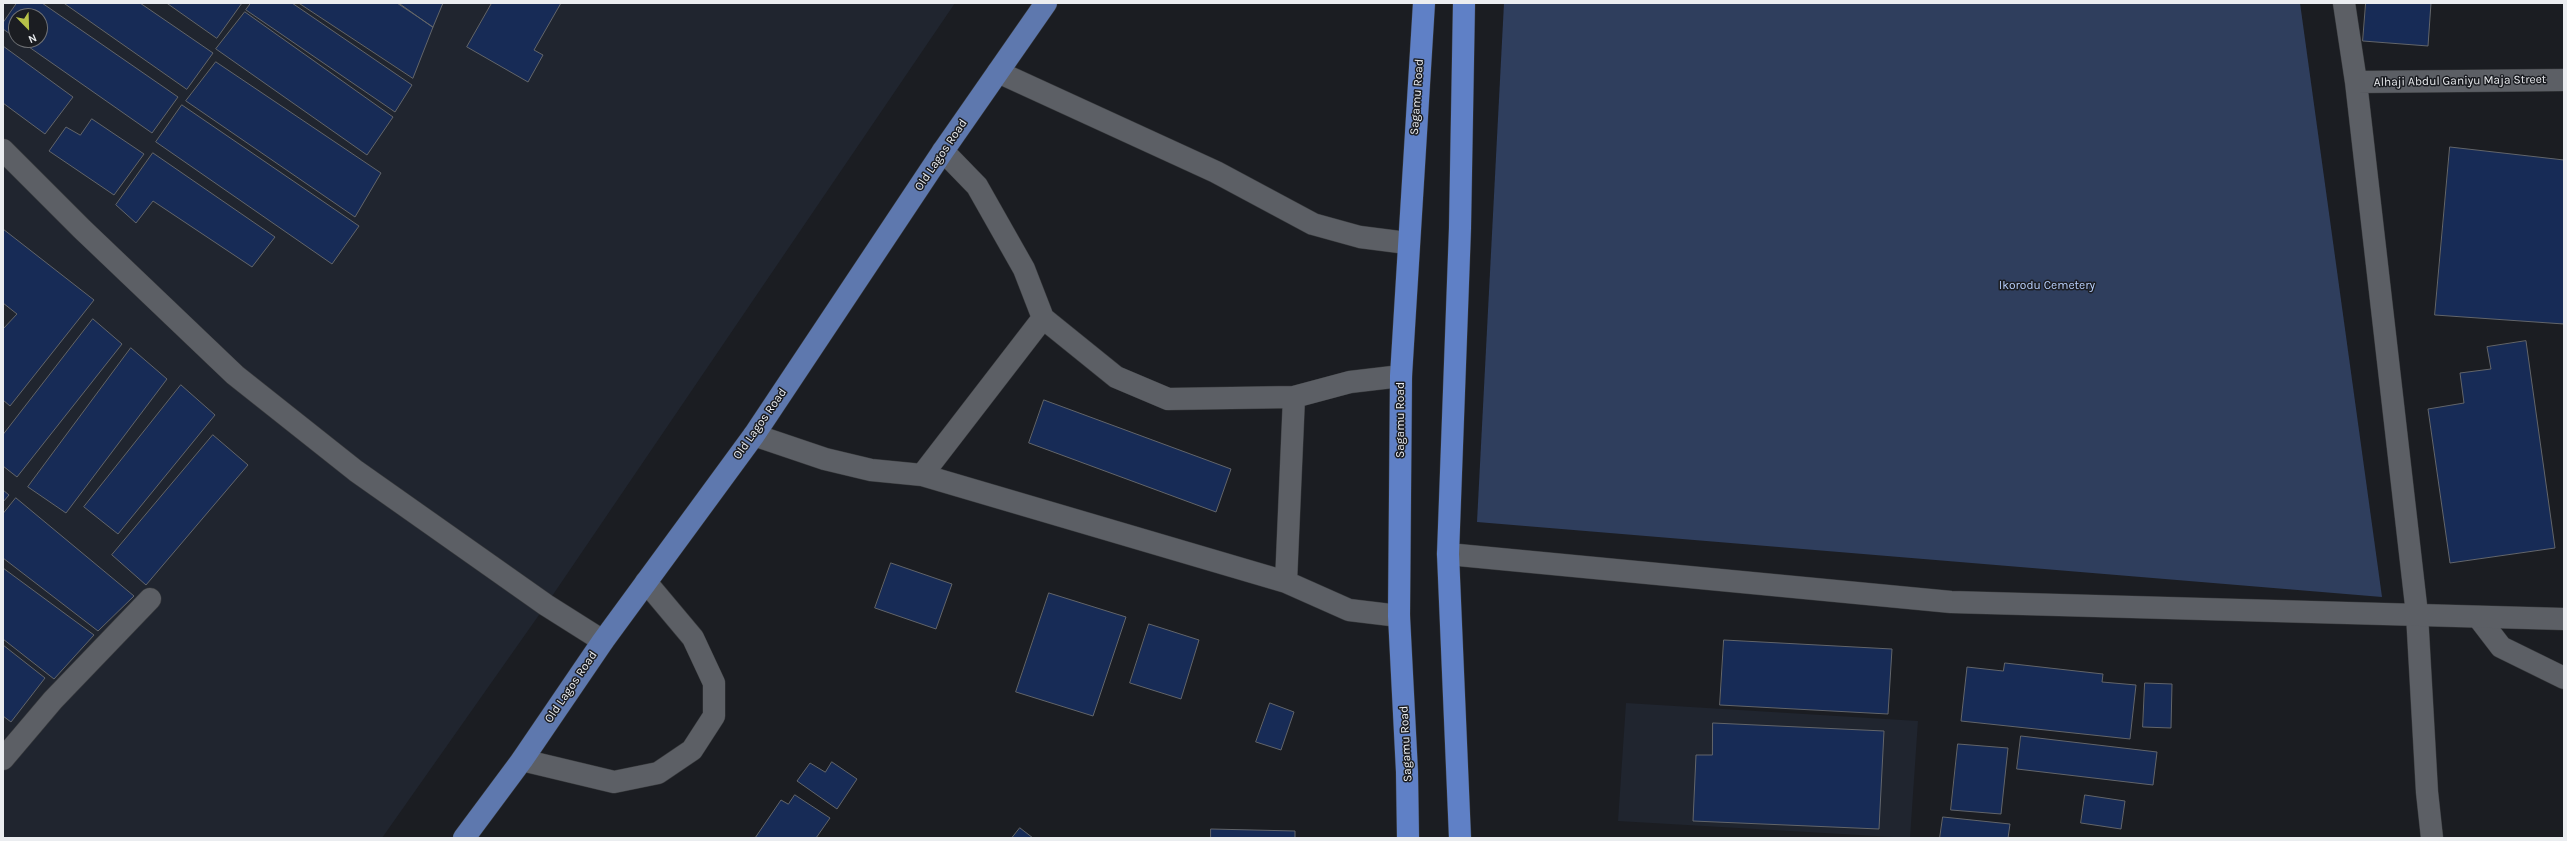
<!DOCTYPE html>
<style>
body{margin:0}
#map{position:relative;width:2567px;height:841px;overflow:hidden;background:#1b1d22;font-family:Karla,sans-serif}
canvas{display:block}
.frame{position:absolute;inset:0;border:4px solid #ebedf0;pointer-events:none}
.north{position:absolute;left:8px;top:8px;width:40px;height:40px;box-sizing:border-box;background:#1b1d22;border:1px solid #6e7074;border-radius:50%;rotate:157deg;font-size:11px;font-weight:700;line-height:16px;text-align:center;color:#ebedf0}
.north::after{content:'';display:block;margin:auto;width:14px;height:18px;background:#b7c148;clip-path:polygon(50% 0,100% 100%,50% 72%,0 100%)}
</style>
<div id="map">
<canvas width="2567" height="841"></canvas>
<div class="frame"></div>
<div class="north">N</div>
</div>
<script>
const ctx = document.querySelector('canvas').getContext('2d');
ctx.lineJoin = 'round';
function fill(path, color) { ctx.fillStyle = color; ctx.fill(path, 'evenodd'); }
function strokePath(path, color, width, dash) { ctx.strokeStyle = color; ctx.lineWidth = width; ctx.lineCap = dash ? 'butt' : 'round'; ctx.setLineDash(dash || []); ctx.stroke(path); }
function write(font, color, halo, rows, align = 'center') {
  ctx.font = font + ' Karla,sans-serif'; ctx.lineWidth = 3; ctx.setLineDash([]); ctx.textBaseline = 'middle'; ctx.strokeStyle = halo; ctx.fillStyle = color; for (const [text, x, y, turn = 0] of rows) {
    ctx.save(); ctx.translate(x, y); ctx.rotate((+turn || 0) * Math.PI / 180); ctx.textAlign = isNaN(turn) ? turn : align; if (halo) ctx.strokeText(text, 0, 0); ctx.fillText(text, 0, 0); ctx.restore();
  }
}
fill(new Path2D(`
 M3,3H955L546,605L382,838H3ZM16,16H40V40H16Z
 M1626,703L1918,721L1910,838L1618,821Z`), '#20252f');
fill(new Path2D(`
 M1504,3H2300L2382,597L1477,522Z`), '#2f3e5d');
const building = new Path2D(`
 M17,3H42L178,97L152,133L19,40H40V16H16V38L3,29V23Z
 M64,3H140L213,53L187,89Z
 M167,3H242L217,38Z
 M251,3H292L412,85L395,112L246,10Z
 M299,3H397L433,27L413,78Z
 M399,3H443L433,27Z
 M492,3H561L534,50L543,55L528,82L467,47Z
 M2366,3H2431L2428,46L2363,41Z
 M245,12L393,117L367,155L216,49Z
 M3,46L73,97L45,134L3,103Z
 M216,62L381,173L355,217L186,101Z
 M182,105L359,226L332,264L156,142Z
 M92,119L144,154L114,195L49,151L66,127L80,135Z
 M2450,147L2564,160V324L2435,315Z
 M153,153L275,237L252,267L153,201L136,223L116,205Z
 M3,229L94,300L10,406L3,400V329L17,314L3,303Z
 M93,319L122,344L17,477L3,466V435Z
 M2526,341L2555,548L2450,563L2428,409L2464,403L2460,373L2491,369L2487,347Z
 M131,348L167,379L66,513L28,487Z
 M181,385L215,415L118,534L84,507Z
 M1044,400L1231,469L1216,512L1029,443Z
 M213,435L248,465L146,585L112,555Z
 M3,490L9,495L3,502Z
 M16,498L134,596L98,631L3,558V514Z
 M891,563L952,584L936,629L875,608Z
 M3,568L94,635L54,679L3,639Z
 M1049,593L1126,617L1093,716L1016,692Z
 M1149,624L1199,640L1181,699L1130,683Z
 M1724,640L1892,649L1888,714L1720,705Z
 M3,645L45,678L11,722L3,716Z
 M2005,663L2103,674L2102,682L2136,685L2130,739L1961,721L1967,667L2003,671Z
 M2145,683L2172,684L2171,728L2143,727Z
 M1270,703L1294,712L1281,750L1256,742Z
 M1713,723L1884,731L1879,829L1693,821L1696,755H1712Z
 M2021,736L2157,752L2153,785L2017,769Z
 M1958,744L2008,748L2001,814L1951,810Z
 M832,762L857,779L837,809L797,781L810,763L825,772Z
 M795,795L830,818L816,838H755L781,800L788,804Z
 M2085,795L2125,801L2121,829L2081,823Z
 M1943,817L2010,824L2008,838H1940Z
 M1020,828L1033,838H1012Z
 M1211,829L1295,831V838H1211Z`);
fill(building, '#172b56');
strokePath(building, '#62656a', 1);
const service = new Path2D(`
 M998,72L1216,172L1313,224L1360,237L1407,243
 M1043,318L1116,377L1168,399L1294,397L1350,382L1401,376
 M754,435L825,459L871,470L922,475L1043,318L1024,269L977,186L943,151
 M922,475L1286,582L1349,610L1399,616
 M1286,582L1294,397
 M2417,614L2427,792L2432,838
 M2478,617L2501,647L2564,678
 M3,759L53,700L150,599
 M522,760L614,782L658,773L692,750L714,716V683L693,638L646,582`);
const minor = new Path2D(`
 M2344,3L2356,82L2417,614
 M2356,82L2564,80
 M3,150L82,229L235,375L356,471L546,605L603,641
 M1448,554L1951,602L2564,619`);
const primary = new Path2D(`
 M464,838L522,760L603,641L754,435L943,151L1046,3`);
const trunk = new Path2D(`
 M1408,838L1407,772L1399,616L1401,376L1424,3
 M1460,838L1448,554L1460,228L1464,3`);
strokePath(service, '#383a3d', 23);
strokePath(minor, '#383a3d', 23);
strokePath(primary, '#383a3d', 23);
strokePath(trunk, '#383a3d', 23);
strokePath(service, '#5c5f65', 22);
strokePath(minor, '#5c5f65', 22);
strokePath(primary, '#5e78ae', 22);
strokePath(trunk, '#5f80c6', 22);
write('12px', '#ebedf0', '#1b1d22', [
 ["Alhaji Abdul Ganiyu Maja Street",2460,81,-1],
 ["Sagamu Road",1417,97,-86],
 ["Old Lagos Road",941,155,-56],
 ["Sagamu Road",1401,420,-90],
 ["Old Lagos Road",760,424,-55],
 ["Old Lagos Road",571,687,-56],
 ["Sagamu Road",1406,744,-93]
]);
write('12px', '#b8cffb', '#1b1d22', [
 ["Ikorodu Cemetery",2047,286]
]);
</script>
